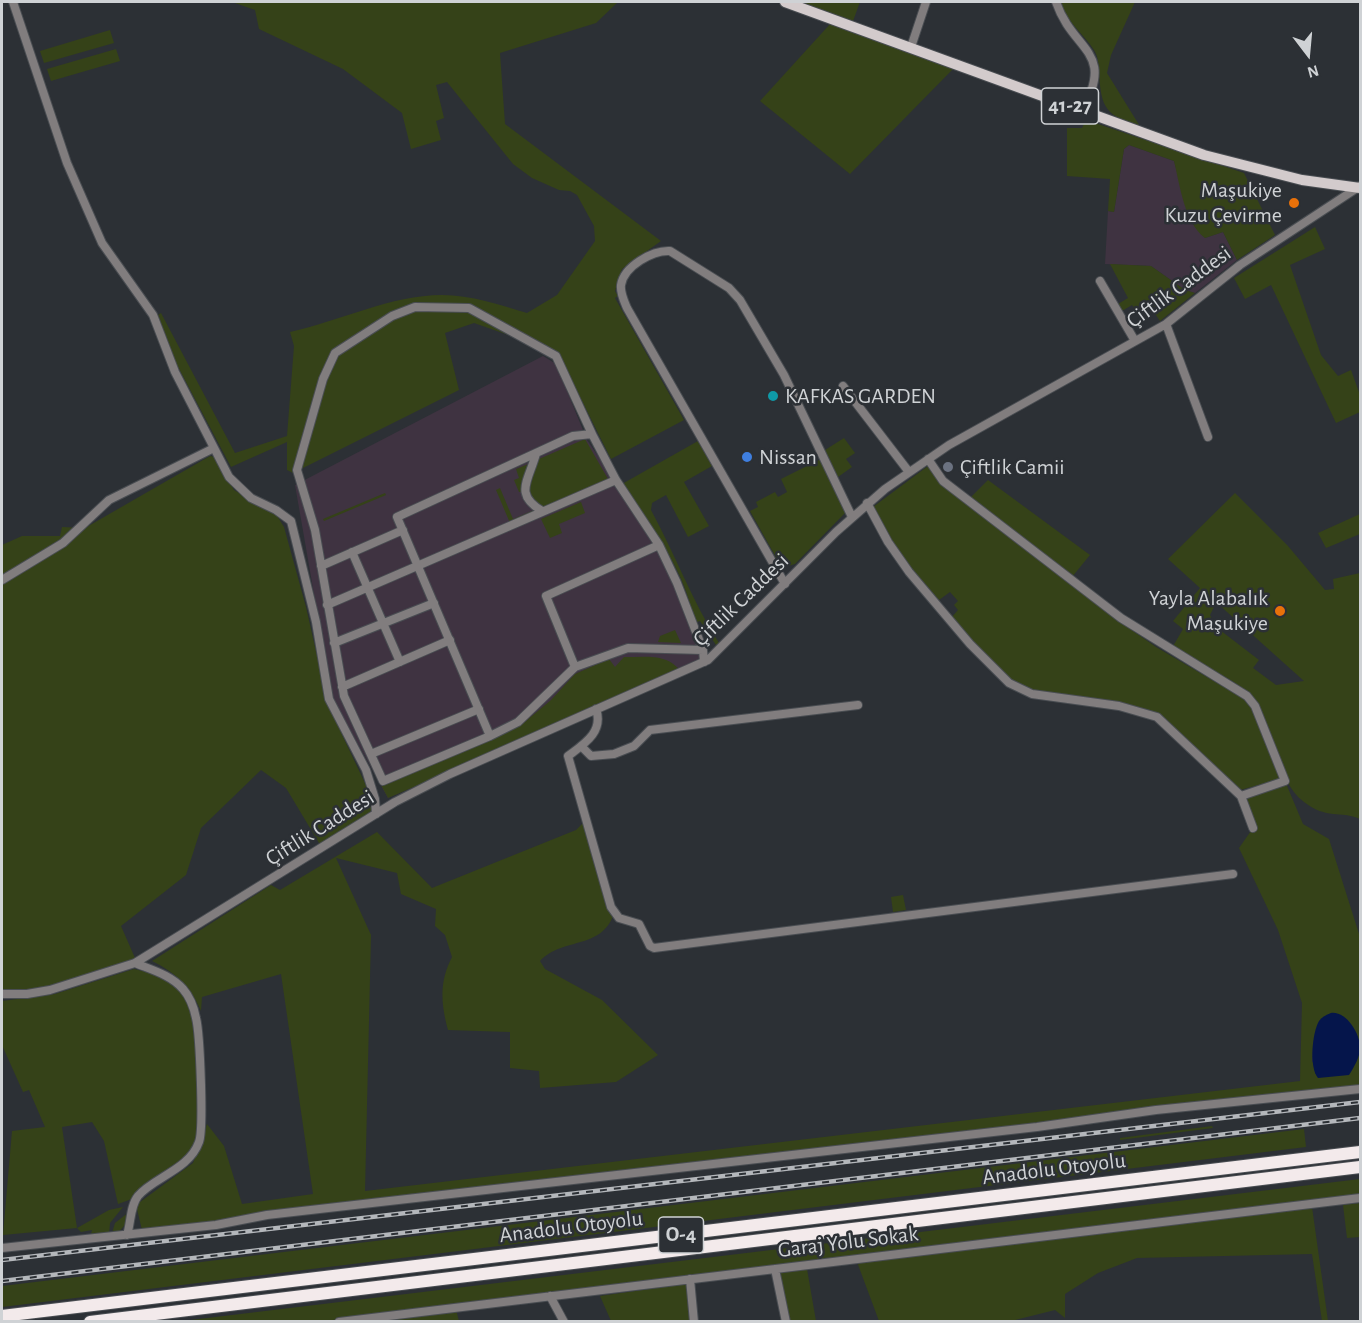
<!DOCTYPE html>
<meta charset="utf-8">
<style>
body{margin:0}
#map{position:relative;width:1362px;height:1323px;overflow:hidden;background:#2c3035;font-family:"Alegreya Sans",sans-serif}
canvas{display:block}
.frame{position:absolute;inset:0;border:3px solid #cfd2d5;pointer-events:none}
.north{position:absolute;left:1278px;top:24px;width:60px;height:60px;-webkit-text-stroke:4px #2c3035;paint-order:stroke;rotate:164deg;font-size:16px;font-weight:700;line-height:24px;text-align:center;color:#cfd2d5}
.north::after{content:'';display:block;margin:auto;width:21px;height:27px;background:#cfd2d5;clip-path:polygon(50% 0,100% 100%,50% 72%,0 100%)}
</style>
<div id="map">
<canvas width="1362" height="1323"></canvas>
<div class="frame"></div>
<div class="north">N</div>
</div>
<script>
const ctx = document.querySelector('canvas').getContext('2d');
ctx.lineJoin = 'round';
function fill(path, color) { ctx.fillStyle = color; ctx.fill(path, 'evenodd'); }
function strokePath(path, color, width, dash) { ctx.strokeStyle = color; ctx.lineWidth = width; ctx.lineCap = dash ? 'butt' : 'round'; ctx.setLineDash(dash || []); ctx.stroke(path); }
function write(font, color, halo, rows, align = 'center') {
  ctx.font = font + ' "Alegreya Sans",sans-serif'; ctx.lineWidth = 5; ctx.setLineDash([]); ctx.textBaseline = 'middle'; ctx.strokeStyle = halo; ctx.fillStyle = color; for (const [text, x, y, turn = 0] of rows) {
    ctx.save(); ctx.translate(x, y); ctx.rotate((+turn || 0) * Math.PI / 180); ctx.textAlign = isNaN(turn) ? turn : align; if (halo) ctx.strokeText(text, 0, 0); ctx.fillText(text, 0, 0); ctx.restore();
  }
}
fill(new Path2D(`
 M1129,145L1174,161L1192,223L1205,238L1223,232L1237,260L1195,293L1185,290L1151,266L1105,264L1108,211L1114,212L1124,149Z
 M543,356L556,364L587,440L649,530L685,607L702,659L388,798L332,697L295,485Z`), '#3f3341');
fill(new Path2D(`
 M232,2H618L596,23L500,53L505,124L661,241L622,269L615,291L618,296L615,298L684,420L611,459L563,363L554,351L474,323L445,333L459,390L293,473L287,470V442L231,467L177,365L158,315L161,313L235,453L287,436L294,346L290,332C340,321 391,295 442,295C471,295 500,305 527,313L557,295L595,241L594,226L577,195L570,191L559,190L532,178L513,164L447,82L436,85L444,118L436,121L441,140L411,149L402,113L343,69L259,29L255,10Z
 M799,2H860L853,21Z
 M1059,2H1135L1111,55L1107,73L1141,128C1106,114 1101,110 1099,72C1099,65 1098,56 1094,50C1082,32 1067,22 1059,2Z
 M831,23L953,69L850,174L760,101Z
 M110,30L114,43L44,63L40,51Z
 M116,49L120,61L51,81L47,69Z
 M1086,120L1244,173L1275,235L1237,260L1223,232L1205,238C1184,222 1180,185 1174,161L1129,145L1124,149L1114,212L1108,211L1110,179L1067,176V128H1082Z
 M1315,227L1325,249L1290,265L1321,355L1338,376L1351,370L1360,395V412L1336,423L1271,285L1245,299L1234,278Z
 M1110,264L1151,266L1185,290L1195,293L1160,321L1147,302L1135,309L1132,305L1122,311L1118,304L1128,298Z
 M844,438L855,453L846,459L852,467L838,477L825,450Z
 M585,439L608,479L545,507L532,503L528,489L539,459Z
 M698,441L712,466L684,482L709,526L688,537L666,495L652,503L651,510C675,554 692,601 719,643L716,645L700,621L694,623C687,571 651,528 622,484Z
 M210,456L215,457L234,490L276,514L284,527L306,607L328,705L372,798V809L368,815L322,848L286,788L261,770L201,828L186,875L121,926L135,958L118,967L2,998V545L22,536H60L62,527L85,528Z
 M821,459L846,512L795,564L782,568L750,511L758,507L756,502L775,492L778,497L787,492L781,479Z
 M531,463L522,492H519L514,480L519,478L516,469Z
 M928,466L1113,617L1156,647L1246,700L1254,713L1281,779L1240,790L1160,716L1032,692L1012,683L951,618L958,610L954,605L958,601L950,592L939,600L895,549L873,507Z
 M988,480L1090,555L1072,577L971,497Z
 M500,488L513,519L534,510L536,513L510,523L496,490Z
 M385,493L386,495L324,521L323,519Z
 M1235,493L1288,546L1325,590L1334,589L1333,579L1360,573V819C1340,810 1327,820 1304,802C1274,779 1277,729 1254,699C1242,682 1192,660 1172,648L1183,629L1173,621L1200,588L1168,559ZM1216,603H1217L1304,681L1276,685L1253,668L1259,660L1216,627L1210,615Z
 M581,502L585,513L559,524L562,533L550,538L541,519Z
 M1360,514V534L1326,548L1318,533Z
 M675,630L681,643L658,642L660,636Z
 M624,657C646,657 668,653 681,672L388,798L381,785L520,726L551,700L575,674L609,659L615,667Z
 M1285,781L1303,824L1329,839L1360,937V1086L274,1211L266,1210L240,1220L142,1230L136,1205L193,1163L207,1124L224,1146L242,1204L313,1194L281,974L202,997L201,1011C191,987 176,973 152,961L271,885L280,890L377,832L432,888L576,830L583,823H589L615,910C604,951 564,936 540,961L545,969L602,1000L658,1055L616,1082L540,1088L539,1071L510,1068V1032L448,1030C441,1003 439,982 452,957L445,935L435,926L436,909L401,894L397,873L336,858L371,935L365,1191L1300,1081L1302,1003L1278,930L1239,848L1253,828L1241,796ZM1331,1013C1358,1026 1362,1039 1353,1068L1312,1062C1313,1044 1314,1022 1331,1013Z
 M903,895L906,910L893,912L891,897Z
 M134,969L151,973L177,984L191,1008L196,1054L198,1125L196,1142L188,1154L129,1200L118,1204L104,1141L92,1122L62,1127L77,1228L109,1210L123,1207L110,1223L109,1234H91L92,1230L81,1232L77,1228L3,1235L12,1131L45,1127L29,1090L23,1092L2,1045V1001L55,994Z
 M1212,1126L1213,1128L1120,1140V1138Z
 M1304,1129L1306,1147L2,1307V1286Z
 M1360,1179V1196L324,1321L174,1322Z
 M1360,1203V1237L1347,1238L1343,1205Z
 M1312,1207L1328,1321H1322L1312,1254L1137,1258L1098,1273L1065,1294V1318L1055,1310L1007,1322L879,1321L857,1262Z
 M129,1212L130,1219L117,1234L112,1233L115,1223Z
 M807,1269L816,1321H789L779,1275L781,1271Z
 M692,1283L698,1321H611L600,1296Z
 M456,1310L459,1321L368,1322Z`), '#354218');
fill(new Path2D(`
 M1331,1013C1346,1011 1360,1033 1360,1048C1360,1057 1354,1067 1349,1075L1318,1078C1309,1068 1312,1033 1319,1021C1322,1017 1326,1015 1331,1013Z`), '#05154b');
const minor = new Path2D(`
 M13,2L67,163L102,243L153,315L175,372L229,477L251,498L276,510L291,521L316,622L329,699L366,770L375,799L376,814
 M1056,2C1073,52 1116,50 1082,111
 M911,47L926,2
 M1100,281L1135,341
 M1166,324L1208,437
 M843,386L909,472
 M536,454C528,482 514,494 542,511
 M928,459L943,481L1121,618L1247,696L1255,706L1285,781L1241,796
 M867,503L888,542L909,572L970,644L1009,683L1032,694L1119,706L1157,717L1241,796L1253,828
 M352,552L400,662
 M321,566L403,530
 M2,580L63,543L109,500L214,448
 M785,584L627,308C624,301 620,293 621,285C624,266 653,250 670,251L729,288L740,300L784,375L852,517
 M327,605L616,480
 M334,643L434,603
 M703,650L628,648L575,667L518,722L490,736L397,517L573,436L592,434L616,480L659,545L677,583L703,650L704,662
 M575,667L546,596L659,545
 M342,687L450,640
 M596,709C604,732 584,744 568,756L611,907L619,918L639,924L650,946L654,948L1233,874
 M490,736L383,781L344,696L315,530L297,470L323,379L335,353L392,316L415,307L469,308L556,356L592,434
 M581,746L591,756L614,754L634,746L650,730L858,705
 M371,754L479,709
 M2,994H27L50,990L135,963L395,802L450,774L708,660L836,532L885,489L949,445L1166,324L1240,265L1360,186
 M127,1235C131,1223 130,1206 138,1196C154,1177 189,1170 199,1142C204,1129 200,1034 196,1018C194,1008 190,997 183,989C171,975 152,970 135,963
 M2,1248L216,1225L267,1215L1037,1127L1156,1110L1360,1089
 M775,1269L786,1322
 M690,1279L694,1322
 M550,1296L564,1322
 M339,1322L1360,1198`);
const major = new Path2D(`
 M785,2L1204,155L1302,180L1360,188`);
const highway = new Path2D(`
 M2,1316L1360,1152
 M90,1322L1360,1167`);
strokePath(minor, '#494d52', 10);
strokePath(major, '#494d52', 12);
strokePath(highway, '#494d52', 14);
strokePath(minor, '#817d7e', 8);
strokePath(major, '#d3cbcc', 10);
strokePath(highway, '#f3eaeb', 12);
const rail = new Path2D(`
 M2,1260L1360,1102
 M2,1281L1360,1118`);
strokePath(rail, '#b4b7bb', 4.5);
strokePath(rail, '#2c3035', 2, [7]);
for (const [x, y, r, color] of [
 [1294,203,6,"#e8710a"],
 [773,396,6,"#0f9aa8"],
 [747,457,6,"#3f7fe0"],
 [948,467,6,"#6b7280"],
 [1280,611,6,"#e8710a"]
]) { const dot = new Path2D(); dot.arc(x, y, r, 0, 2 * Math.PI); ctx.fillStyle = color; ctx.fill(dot); strokePath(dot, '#2c3035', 2); }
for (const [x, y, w] of [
 [1070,106,57],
 [681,1235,45]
]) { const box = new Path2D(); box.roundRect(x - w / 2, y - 18, w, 36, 4.5); ctx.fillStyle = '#2c3035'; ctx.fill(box); strokePath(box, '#cfd2d5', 1.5); }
write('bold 21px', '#cfd2d5', null, [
 ["41-27",1070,106],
 ["O-4",681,1235]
]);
write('22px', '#cfd2d5', '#2c3035', [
 ["Maşukiye",1282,190,"right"],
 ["Kuzu Çevirme",1282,215,"right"],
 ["KAFKAS GARDEN",785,396],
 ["Nissan",759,457],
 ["Çiftlik Camii",960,467],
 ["Yayla Alabalık",1268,598,"right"],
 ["Maşukiye",1268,623,"right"]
], 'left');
write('22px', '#cfd2d5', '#2c3035', [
 ["Çiftlik Caddesi",1179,287,-36],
 ["Çiftlik Caddesi",741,600,-44],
 ["Çiftlik Caddesi",320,828,-32],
 ["Anadolu Otoyolu",1054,1169,-7],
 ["Anadolu Otoyolu",571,1227,-7],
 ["Garaj Yolu Sokak",848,1242,-7]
]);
</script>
